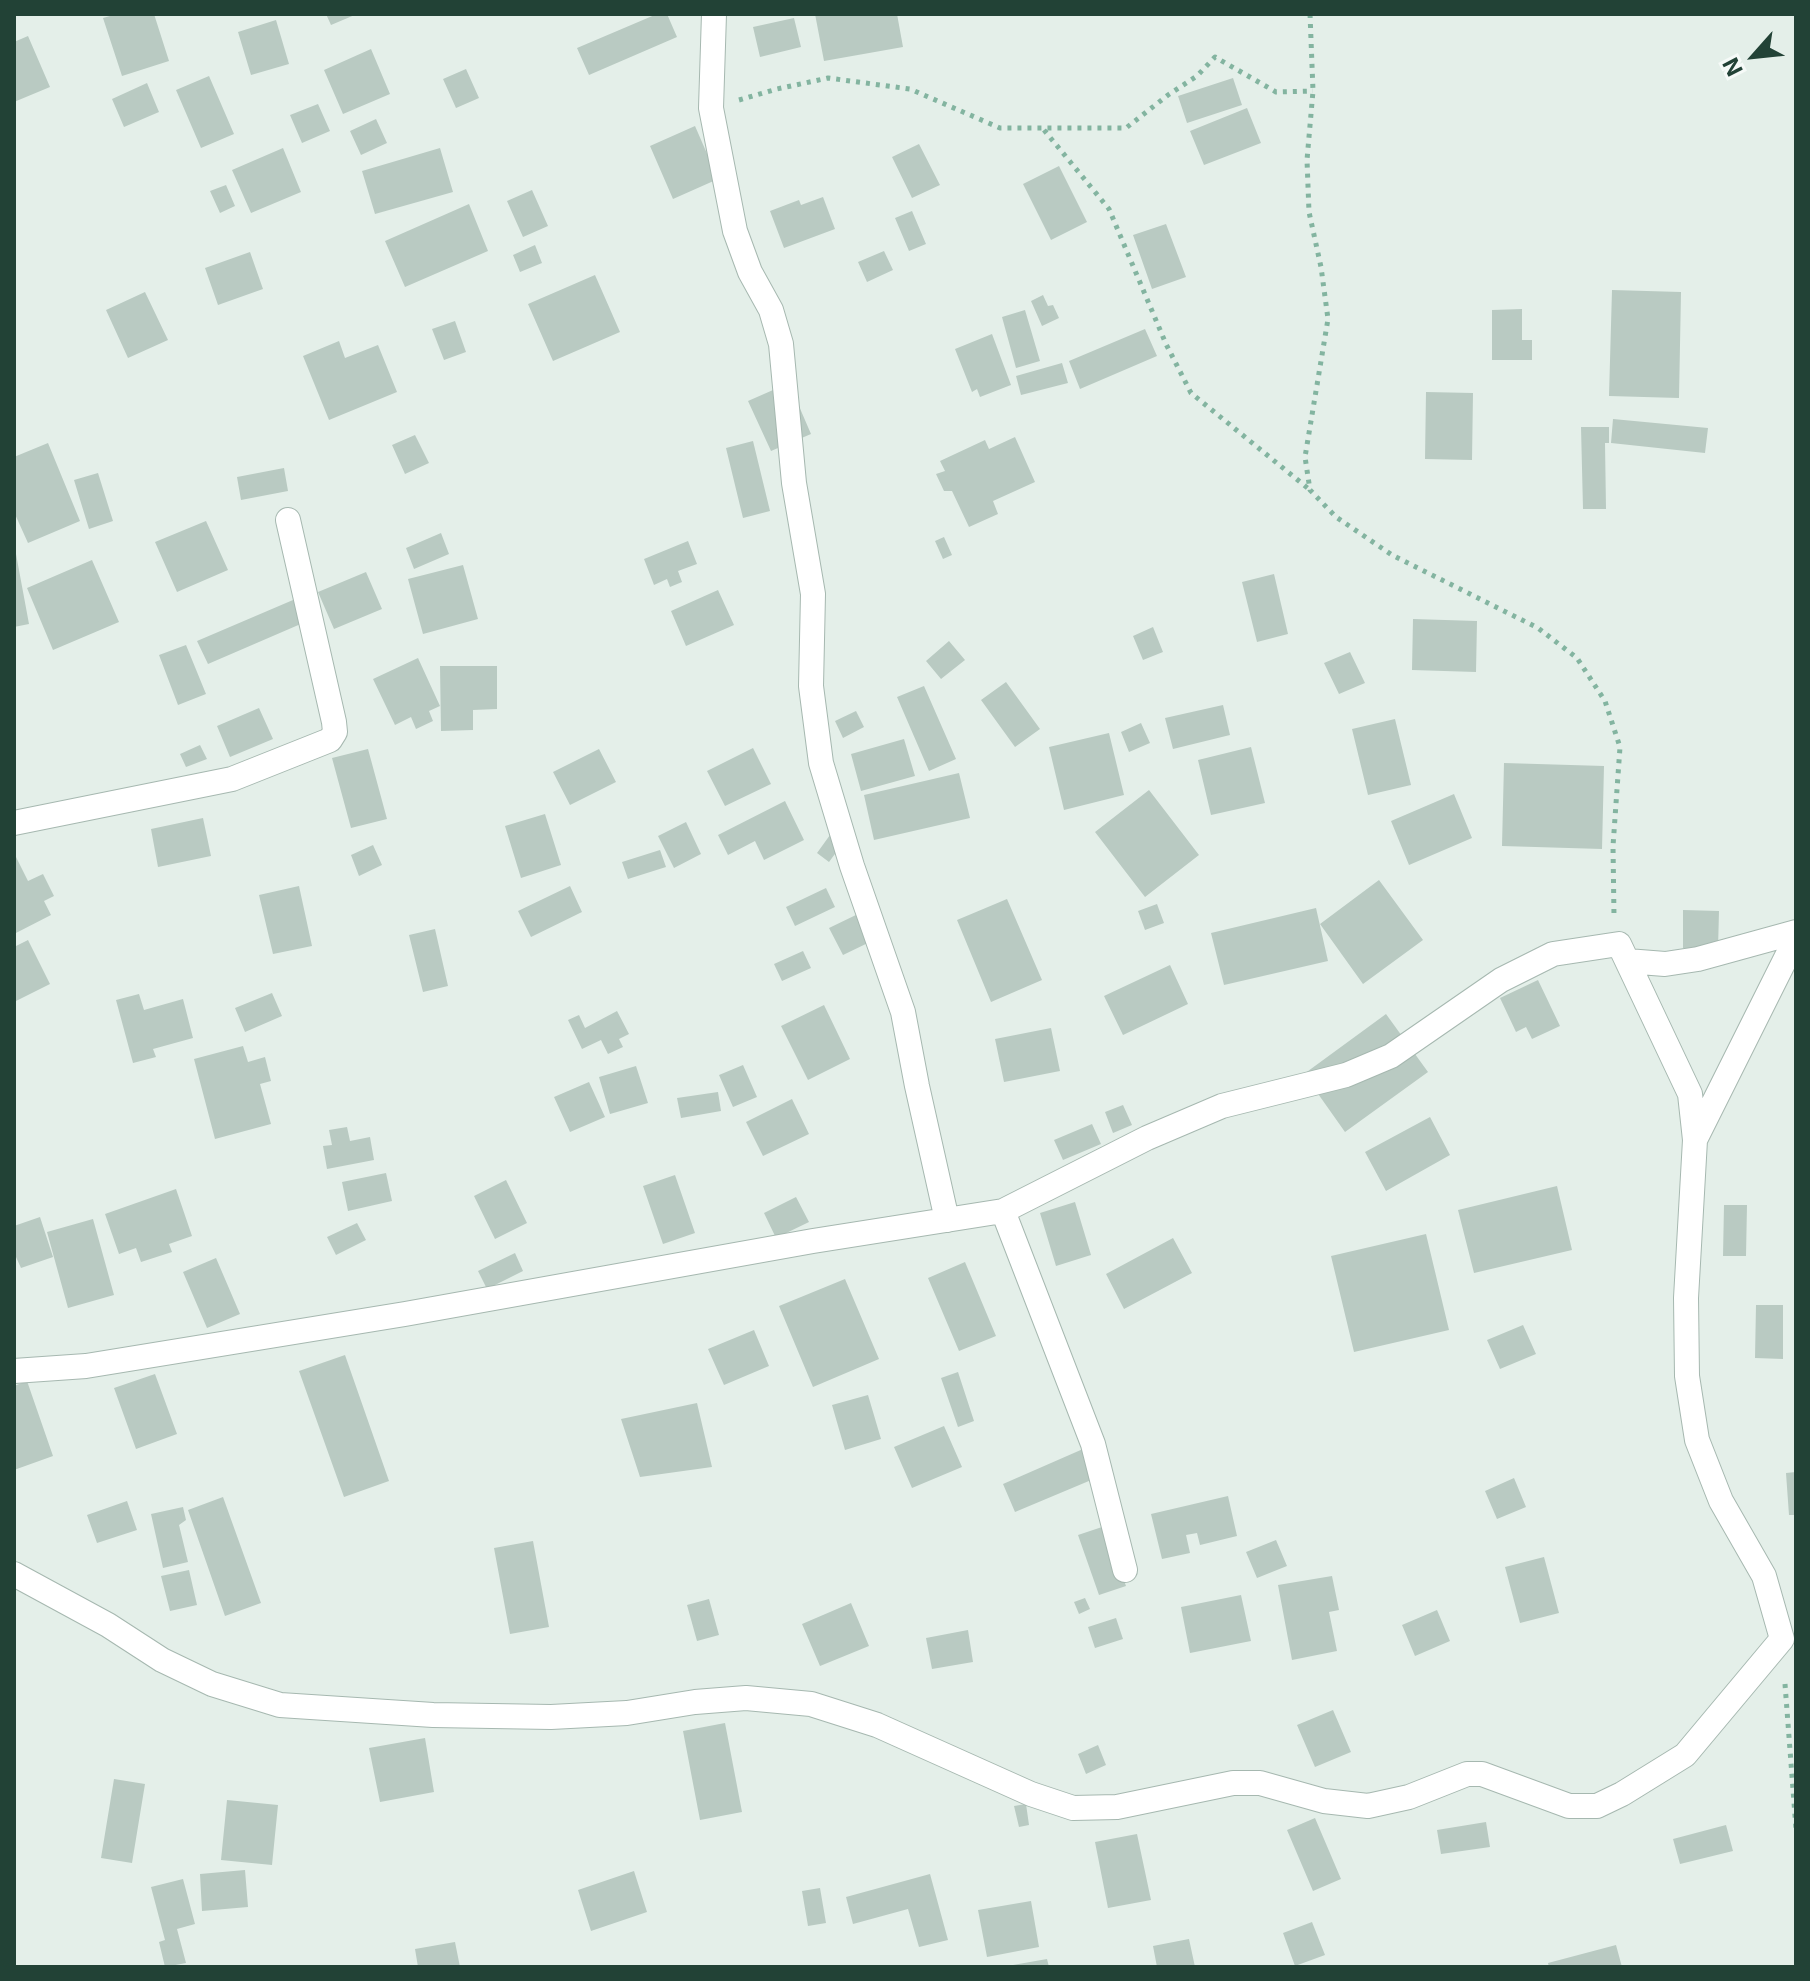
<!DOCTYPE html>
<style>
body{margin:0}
#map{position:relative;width:1810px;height:1981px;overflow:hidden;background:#e4efe9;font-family:Inter,sans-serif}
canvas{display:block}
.frame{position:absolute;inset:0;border:16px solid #224236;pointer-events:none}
.north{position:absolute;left:1714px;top:16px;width:80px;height:80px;-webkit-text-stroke:6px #f6faf8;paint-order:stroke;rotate:243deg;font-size:22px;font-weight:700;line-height:32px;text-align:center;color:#224236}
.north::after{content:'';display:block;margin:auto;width:28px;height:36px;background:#224236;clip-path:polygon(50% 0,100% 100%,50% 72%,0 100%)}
</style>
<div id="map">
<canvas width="1810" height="1981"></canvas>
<div class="frame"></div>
<div class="north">N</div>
</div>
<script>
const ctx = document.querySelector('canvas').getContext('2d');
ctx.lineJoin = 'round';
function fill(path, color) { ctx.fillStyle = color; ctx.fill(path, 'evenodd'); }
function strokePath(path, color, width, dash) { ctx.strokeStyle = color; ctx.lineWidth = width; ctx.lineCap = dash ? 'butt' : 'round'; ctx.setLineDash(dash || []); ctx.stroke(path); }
fill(new Path2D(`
 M117,14H154L169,61L122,76L103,18Z
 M326,14H357L331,25Z
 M657,14H667L677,37L589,75L577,48Z
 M815,14H897L903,47L824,61Z
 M794,18L801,47L760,57L753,27Z
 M276,20L289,64L251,75L238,32Z
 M28,36L50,87L14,102V42Z
 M371,49L390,94L343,114L324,70Z
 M466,69L479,98L456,108L443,79Z
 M209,76L234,134L201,148L176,90Z
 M1233,78L1242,105L1187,123L1178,96Z
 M147,83L159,112L124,127L112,99Z
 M318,104L330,131L302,143L290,115Z
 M1247,108L1261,143L1204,165L1190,131Z
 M376,119L387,143L361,155L350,131Z
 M695,126L718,179L673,199L650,146Z
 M919,144L940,185L912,198L892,157Z
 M283,148L301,192L251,213L232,170Z
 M440,148L453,192L375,214L362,171Z
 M1059,166L1087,222L1051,240L1023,184Z
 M226,185L235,206L220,213L210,191Z
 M532,190L548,226L523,237L507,201Z
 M823,197L835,229L784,248L770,211L799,200L801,205Z
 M469,204L488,251L405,287L385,241Z
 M912,211L926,244L909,251L895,218Z
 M1166,224L1186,277L1152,289L1133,235Z
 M535,245L542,263L520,272L513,255Z
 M884,251L893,270L867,282L858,262Z
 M250,252L263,289L218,305L205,268Z
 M595,275L620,332L553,361L528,304Z
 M1612,290L1681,292L1679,398L1609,396Z
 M145,292L168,340L128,358L106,310Z
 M1043,295L1048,306L1053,305L1059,318L1042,326L1031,301Z
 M1522,309V340H1532V360H1492V310Z
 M1025,310L1040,361L1016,368L1002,317Z
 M455,321L466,352L444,360L432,329Z
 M1145,329L1157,356L1080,389L1069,361Z
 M992,334L1011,385L980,397L977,389L972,392L955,349Z
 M339,341L345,358L378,345L397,392L329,420L303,356Z
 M1062,363L1068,383L1021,395L1016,376Z
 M789,383L811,434L771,451L748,401Z
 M1426,392L1473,393L1472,460L1425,459Z
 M1613,419L1708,428L1705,453L1611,443Z
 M1581,427H1609V443H1605L1606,509H1583Z
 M415,435L429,463L405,474L392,445Z
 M1015,437L1035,482L993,501L998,514L969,527L952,491H944L936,474L945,471L940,461L985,440L989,449Z
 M753,441L770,511L743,518L726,448Z
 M48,443L80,521L28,543L14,512V457Z
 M284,468L288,491L241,500L237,477Z
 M98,473L113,521L89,529L74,480Z
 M206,521L228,570L177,592L155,542Z
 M441,533L449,554L414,569L406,548Z
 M944,537L952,555L943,559L935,541Z
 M688,541L697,564L678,571L682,582L670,587L667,579L654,585L644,559Z
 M14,554H16L29,624L14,627Z
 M92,560L119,622L53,650L27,588Z
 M463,565L478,619L423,634L408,579Z
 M366,572L382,609L334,629L318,592Z
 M1274,574L1288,634L1257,642L1242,582Z
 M718,590L734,625L686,646L671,611Z
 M293,600L303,623L208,664L197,641Z
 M1413,619L1477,621L1476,672L1412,670Z
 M1153,627L1163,652L1143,660L1133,636Z
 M949,641L965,660L941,679L926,661Z
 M186,645L206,694L178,705L159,655Z
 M1350,652L1365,683L1339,694L1324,663Z
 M418,658L440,706L429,711L433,721L416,729L411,717L395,725L373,679Z
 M440,666H497V709L473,710V730L441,731Z
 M1006,682L1040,729L1015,747L981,700Z
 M924,686L956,759L929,771L897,697Z
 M1223,705L1230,735L1173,749L1165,718Z
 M259,708L273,739L230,757L217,726Z
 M856,711L864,727L843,738L835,721Z
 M1395,719L1411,785L1368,795L1352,729Z
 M1141,723L1150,743L1129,752L1121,732Z
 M1109,733L1124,795L1064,810L1049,747Z
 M904,739L915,776L861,791L851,754Z
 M200,745L207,759L186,767L180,754Z
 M1251,747L1265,803L1211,815L1198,760Z
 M753,748L771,784L725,806L707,771Z
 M368,749L387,819L351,828L332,758Z
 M599,749L616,782L570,805L553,772Z
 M1504,763L1604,766L1602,849L1502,846Z
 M959,773L970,818L874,840L864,795Z
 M1149,790L1199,855L1145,897L1095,832Z
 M1454,794L1472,838L1409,865L1391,821Z
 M785,801L804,840L764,860L755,841L728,855L718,835Z
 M545,814L561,865L521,878L505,826Z
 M203,818L211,856L158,867L151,829Z
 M686,822L701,854L674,868L658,836Z
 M830,835L843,843L829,862L817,853Z
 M373,845L382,865L359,876L351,855Z
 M660,850L666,867L628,879L622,862Z
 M14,853L28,881L43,874L54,896L44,901L51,915L14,934Z
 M1379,880L1423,940L1363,984L1320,924Z
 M299,886L312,946L273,954L259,895Z
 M570,886L582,912L531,937L518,911Z
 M826,888L835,907L795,926L786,907Z
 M1007,899L1042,980L991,1002L957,920Z
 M1157,904L1164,923L1145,930L1138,911Z
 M1316,908L1328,961L1224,985L1211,933Z
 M1683,910L1719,911L1718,949L1683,948Z
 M858,914L872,941L843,955L829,928Z
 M435,929L448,986L423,992L409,935Z
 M28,940L50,984L14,1002V947Z
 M803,951L811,968L782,981L774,964Z
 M1170,965L1188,1004L1123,1035L1104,996Z
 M1538,980L1560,1026L1532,1039L1526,1027L1516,1032L1500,998Z
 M272,993L282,1016L245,1032L235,1008Z
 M139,994L144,1010L183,999L193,1038L153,1049L156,1057L133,1063L116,1000Z
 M824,1005L850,1059L808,1080L781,1026Z
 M617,1011L629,1034L619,1039L623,1047L608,1054L601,1040L582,1049L568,1020L579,1015L585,1028Z
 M1386,1014L1428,1072L1345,1132L1304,1074Z
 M1051,1028L1060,1071L1004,1082L995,1039Z
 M243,1046L248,1062L265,1057L271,1081L260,1084L271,1124L215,1139L194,1059Z
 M743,1065L757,1097L733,1107L719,1075Z
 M636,1066L648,1103L610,1114L599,1077Z
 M589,1082L605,1117L570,1132L554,1097Z
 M718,1092L721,1111L681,1118L677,1098Z
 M792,1099L809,1134L763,1156L746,1122Z
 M1123,1105L1132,1125L1113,1133L1105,1112Z
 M1430,1117L1450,1155L1386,1191L1365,1152Z
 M1092,1124L1101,1144L1063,1160L1054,1140Z
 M347,1127L350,1141L370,1137L374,1160L327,1169L323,1146L332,1145L329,1130Z
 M386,1173L392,1201L348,1211L342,1182Z
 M675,1175L695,1233L663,1244L643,1186Z
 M506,1180L527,1223L495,1239L474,1196Z
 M1557,1186L1572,1250L1474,1273L1458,1210Z
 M176,1189L192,1236L169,1244L172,1252L141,1262L136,1248L119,1254L105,1214Z
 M796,1197L809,1222L776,1238L764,1213Z
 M1075,1202L1091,1255L1056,1266L1040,1213Z
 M1724,1205H1747L1746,1256H1723Z
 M40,1217L53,1257L21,1268L16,1257L14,1258V1226Z
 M93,1219L114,1295L68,1308L47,1232Z
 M357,1223L366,1240L336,1255L327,1237Z
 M1426,1234L1449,1330L1354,1352L1331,1256Z
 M1173,1238L1192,1273L1124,1309L1106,1274Z
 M515,1253L523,1271L487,1289L478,1271Z
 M216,1258L240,1314L207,1328L183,1272Z
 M965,1262L996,1336L959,1351L928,1278Z
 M845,1279L879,1359L813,1387L779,1306Z
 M1756,1305H1783V1359L1755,1358Z
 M1523,1325L1536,1354L1500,1369L1487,1340Z
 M754,1330L769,1366L724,1385L708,1349Z
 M345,1355L389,1481L344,1497L299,1371Z
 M958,1372L974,1421L958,1427L941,1378Z
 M155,1374L177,1434L136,1449L114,1388Z
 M27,1381L53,1456L14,1470V1386Z
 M868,1395L881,1439L845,1450L832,1405Z
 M697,1403L712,1467L640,1477L621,1419Z
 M944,1426L962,1467L912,1488L894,1447Z
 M1083,1449L1096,1478L1015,1512L1003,1484Z
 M1796,1472V1515H1789L1786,1473Z
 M1514,1478L1526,1507L1497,1519L1485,1491Z
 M1228,1496L1237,1536L1200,1545L1197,1533L1186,1535L1190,1553L1162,1559L1151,1514Z
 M223,1497L261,1603L225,1616L188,1510Z
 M127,1501L137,1530L97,1543L87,1515Z
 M183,1507L186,1520L179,1525L188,1562L163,1568L151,1514Z
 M1105,1526L1126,1586L1099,1595L1078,1535Z
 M1276,1540L1287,1566L1257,1578L1246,1552Z
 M533,1541L549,1627L510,1634L494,1548Z
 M1544,1557L1559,1613L1520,1623L1505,1567Z
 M189,1570L197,1605L170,1611L161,1576Z
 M1332,1576L1339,1610L1329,1612L1337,1651L1292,1660L1278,1585Z
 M1241,1595L1251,1641L1190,1653L1181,1607Z
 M1085,1598L1090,1609L1079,1614L1074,1602Z
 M709,1599L719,1635L697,1641L687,1605Z
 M851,1603L869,1646L820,1666L802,1624Z
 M1437,1610L1450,1641L1415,1656L1402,1625Z
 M1116,1618L1123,1639L1095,1648L1088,1627Z
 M968,1630L973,1662L932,1669L926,1638Z
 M1333,1710L1351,1752L1315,1767L1297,1725Z
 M725,1723L742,1812L700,1820L683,1731Z
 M425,1738L434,1792L380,1802L369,1748Z
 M1098,1745L1106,1765L1086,1774L1078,1754Z
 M114,1779L145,1784L132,1863L101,1858Z
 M227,1800L278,1805L272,1865L221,1860Z
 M1026,1804L1029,1825L1019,1827L1014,1806Z
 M1315,1818L1341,1879L1313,1891L1287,1830Z
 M1486,1822L1490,1847L1441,1854L1437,1830Z
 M1726,1825L1733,1851L1680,1864L1673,1839Z
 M1137,1834L1151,1900L1108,1908L1095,1842Z
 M245,1870L248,1907L202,1911L200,1874Z
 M634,1871L647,1912L591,1931L578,1890Z
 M930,1874L948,1940L919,1947L908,1909L853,1924L846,1897Z
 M183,1879L195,1924L177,1929L186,1963L165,1967L159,1942L165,1940L151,1887Z
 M820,1888L826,1923L808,1926L802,1891Z
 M1031,1901L1039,1947L987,1957L978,1910Z
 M1312,1922L1325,1955L1295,1966L1283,1933Z
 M1189,1939L1195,1967H1157L1153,1946Z
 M455,1942L460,1967H418L415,1949Z
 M1616,1945L1622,1967H1549L1548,1963Z
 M1047,1959L1049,1967H1013V1965Z`), '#b9cac2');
const street = new Path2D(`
 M714,14L711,108L735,231L750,272L771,310L781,344L794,483L813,594L811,686L821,763L852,866L903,1012L917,1086L947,1220
 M14,823L232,779L330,740L335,732L334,722L288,520
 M1627,961L1665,964L1698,959L1796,932
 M1695,1140L1796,938
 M14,1371L86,1366L405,1314L813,1241L1003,1211L1093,1444L1125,1570
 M14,1574L108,1625L162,1660L212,1684L280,1705L433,1715L551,1717L627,1713L695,1702L746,1698L811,1704L877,1725L1031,1794L1073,1808L1117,1807L1233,1783H1260L1324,1801L1368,1806L1409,1797L1467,1774H1482L1569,1806H1597L1622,1794L1685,1755L1782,1639L1764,1576L1721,1501L1697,1440L1687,1376L1686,1298L1695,1140L1690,1094L1619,944L1553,954L1501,980L1391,1056L1346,1075L1222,1106L1147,1138L1003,1211`);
strokePath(street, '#a6b8b0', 26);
strokePath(new Path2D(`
 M1310,14L1313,91L1307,160L1309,212L1321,267L1328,319L1305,457L1310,490L1336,517L1392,555L1538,628L1577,658L1605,701L1620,747L1613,846L1614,916
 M739,100L777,89L828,78L910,89L1000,128H1126L1168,95L1197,76L1215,57L1276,92L1313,91
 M1044,130L1109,209L1166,344L1191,393L1310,490
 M1785,1684L1796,1829`), '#83b4a0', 5, [4, 6]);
strokePath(street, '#fff', 24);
</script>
